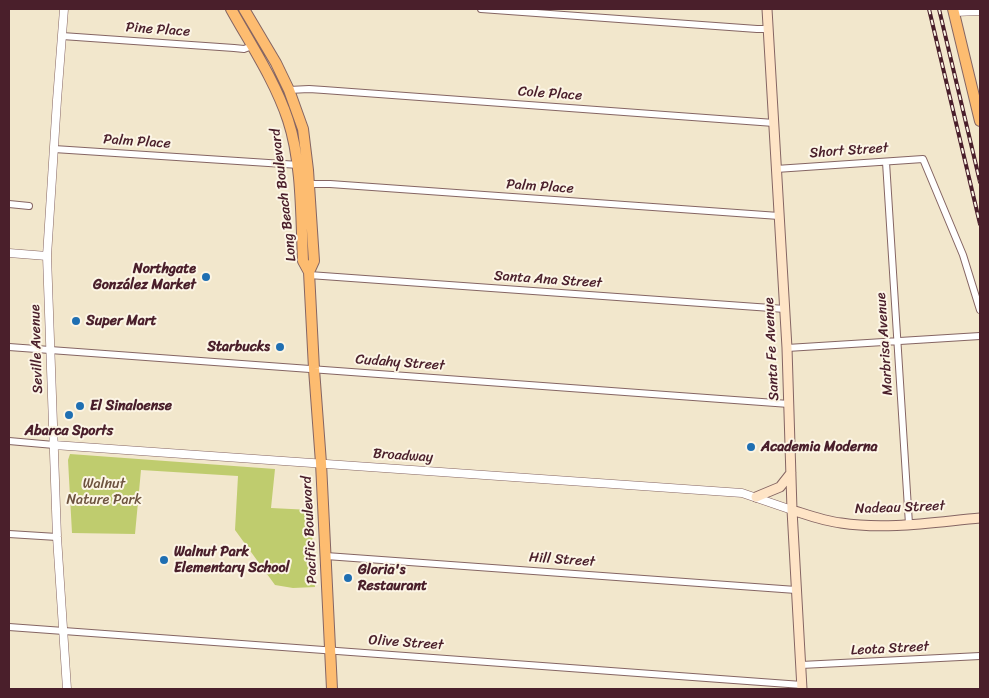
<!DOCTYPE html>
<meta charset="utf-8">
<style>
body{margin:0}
#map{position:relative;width:989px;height:698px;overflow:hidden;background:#f2e7cc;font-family:Sriracha,sans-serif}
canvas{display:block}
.frame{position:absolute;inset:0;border:10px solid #4a1f2b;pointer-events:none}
</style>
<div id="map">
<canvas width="989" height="698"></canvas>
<div class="frame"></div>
</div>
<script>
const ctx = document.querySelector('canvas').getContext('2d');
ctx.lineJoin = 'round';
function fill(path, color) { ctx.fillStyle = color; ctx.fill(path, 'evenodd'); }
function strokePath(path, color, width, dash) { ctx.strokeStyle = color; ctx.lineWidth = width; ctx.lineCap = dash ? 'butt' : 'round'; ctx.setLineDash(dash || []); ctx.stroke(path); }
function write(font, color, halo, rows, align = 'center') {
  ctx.font = font + ' Sriracha,sans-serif'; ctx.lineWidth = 4; ctx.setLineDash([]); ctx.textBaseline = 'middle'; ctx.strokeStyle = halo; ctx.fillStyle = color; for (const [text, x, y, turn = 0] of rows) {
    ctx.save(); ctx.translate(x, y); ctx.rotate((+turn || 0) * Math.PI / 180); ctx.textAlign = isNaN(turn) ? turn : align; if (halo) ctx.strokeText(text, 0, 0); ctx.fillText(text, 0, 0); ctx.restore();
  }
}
fill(new Path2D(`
 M70,454L275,469L271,508L311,510L315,587L293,588L275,585L235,530L238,476L141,470L135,534L72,533L68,460Z`), '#bfcc6e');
const minor = new Path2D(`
 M481,9L757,29H769
 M62,36L234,48L244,49L252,46
 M289,90L309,89L324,90L774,123
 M54,149L299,165
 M886,162L909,524
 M776,169L923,159L963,255L980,310
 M307,184H330L779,216
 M9,204L29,206
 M309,275L785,309
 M9,347L789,404
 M787,348L980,336
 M9,441L54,445
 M9,534L57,537
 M326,556L796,590
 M9,627L802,685
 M801,665L980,656`);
const tertiary = new Path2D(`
 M64,9L57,100L47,256L57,537L67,689
 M954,12L980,11
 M9,253L47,256
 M54,445L742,493L792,510`);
const secondary = new Path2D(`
 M767,9L787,348L792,510L802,689
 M756,497L780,487L791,473
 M792,510C808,515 824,521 841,523C886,530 935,522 980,518`);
const primary = new Path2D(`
 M231,9C251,45 275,81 288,120C302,162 301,217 303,261L309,272L314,369L321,463L332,689
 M244,9L276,63L289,90L303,129L308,170L314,261L309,272
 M953,9L980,121`);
strokePath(minor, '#856563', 8);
strokePath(tertiary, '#856563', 9);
strokePath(secondary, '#856563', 11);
strokePath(primary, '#856563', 12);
strokePath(minor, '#fff', 6);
strokePath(tertiary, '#fff', 8);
strokePath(secondary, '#fee4c6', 9);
strokePath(primary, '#fdbc70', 10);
const rail = new Path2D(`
 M929,9L980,224
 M939,9L980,182`);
strokePath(rail, '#4a1f2b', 4);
strokePath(rail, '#fcf5e5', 2, [5.5]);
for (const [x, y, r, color] of [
 [206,277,5,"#1f6fb2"],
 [76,321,5,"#1f6fb2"],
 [280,347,5,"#1f6fb2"],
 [80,406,5,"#1f6fb2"],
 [69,415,5,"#1f6fb2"],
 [751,447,5,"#1f6fb2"],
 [164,560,5,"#1f6fb2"],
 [348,578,5,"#1f6fb2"]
]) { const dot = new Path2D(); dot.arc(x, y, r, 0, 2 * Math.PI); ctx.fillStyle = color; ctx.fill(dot); strokePath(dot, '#fcf5e5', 2); }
write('14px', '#4a1f2b', '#fcf5e5', [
 ["Pine Place",158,30,4],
 ["Cole Place",550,94,4],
 ["Palm Place",137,142,4],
 ["Short Street",849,151,-4],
 ["Palm Place",540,187,4],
 ["Long Beach Boulevard",284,195,-97],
 ["Santa Ana Street",548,280,4],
 ["Marbrisa Avenue",885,344,-94],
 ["Seville Avenue",37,349,-92],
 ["Santa Fe Avenue",772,349,-93],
 ["Cudahy Street",400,363,4],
 ["Broadway",403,456,4],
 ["Nadeau Street",900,508,-2],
 ["Pacific Boulevard",310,530,-93],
 ["Hill Street",562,560,4],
 ["Olive Street",406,643,4],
 ["Leota Street",890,649,-3]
]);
write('bold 14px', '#4a1f2b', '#fcf5e5', [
 ["Northgate",196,269,"right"],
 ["González Market",196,285,"right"],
 ["Super Mart",86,321],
 ["Starbucks",270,347,"right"],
 ["El Sinaloense",90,406],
 ["Abarca Sports",69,431,"center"],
 ["Academia Moderna",761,447],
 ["Walnut Park",174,552],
 ["Elementary School",174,568],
 ["Gloria's",358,570],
 ["Restaurant",358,586]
], 'left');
write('14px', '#6d533f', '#fcf5e5', [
 ["Walnut",104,484],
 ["Nature Park",104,500]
]);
</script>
